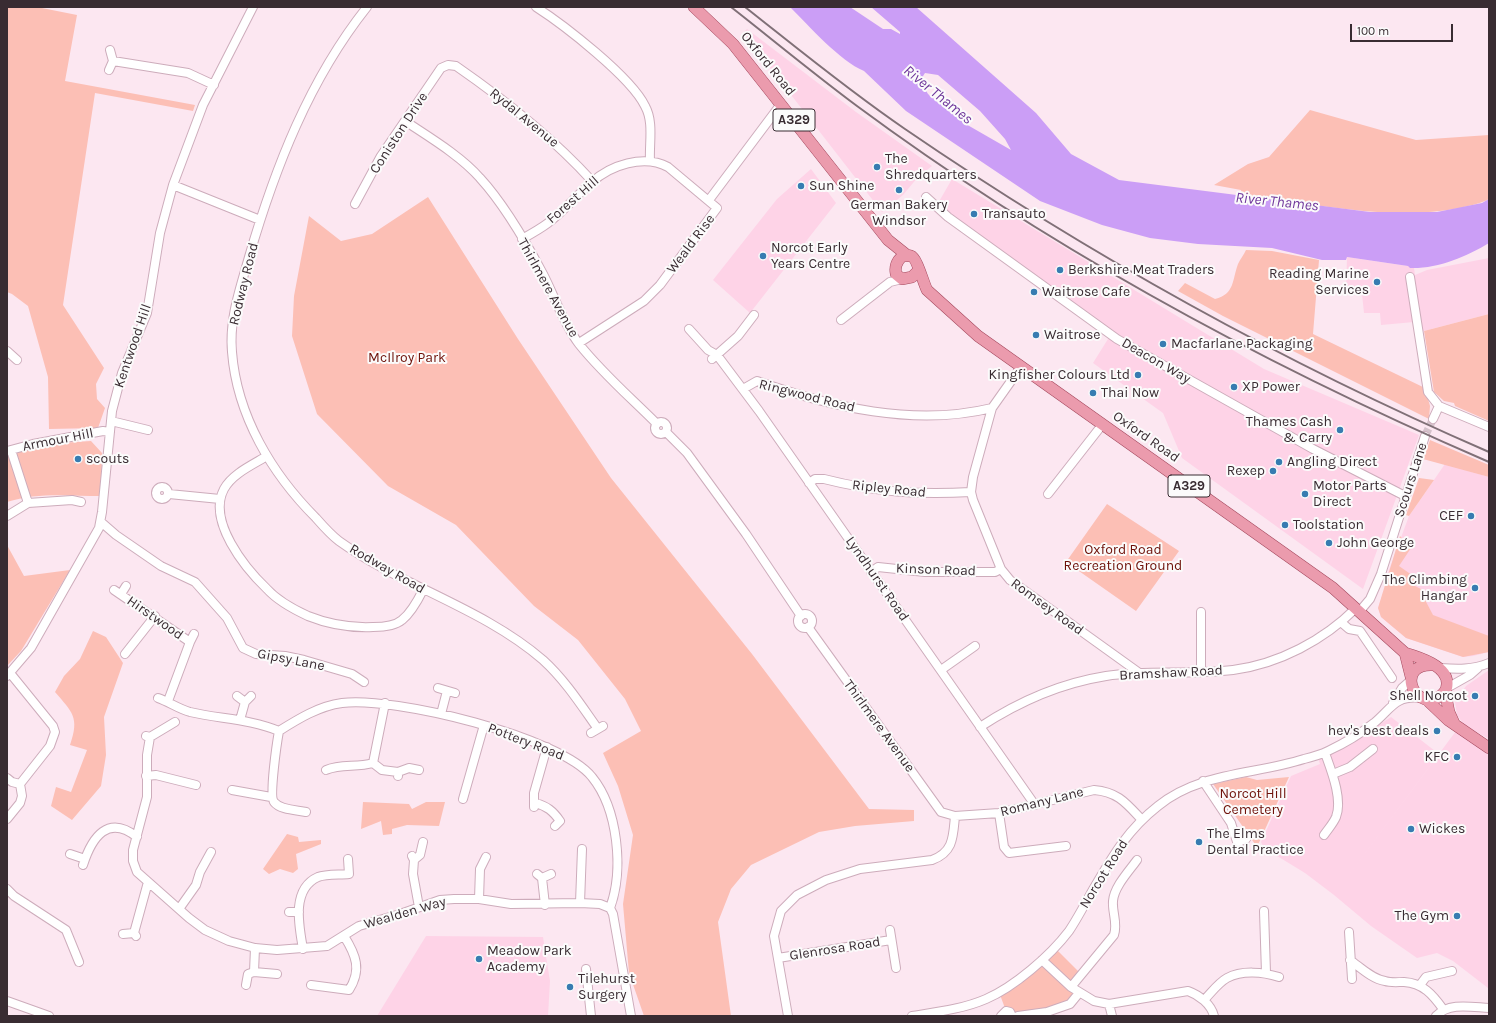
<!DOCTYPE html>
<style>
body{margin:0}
#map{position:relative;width:1496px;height:1023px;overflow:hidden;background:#fce7f1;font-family:Karla,sans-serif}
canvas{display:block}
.frame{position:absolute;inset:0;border:8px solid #392c32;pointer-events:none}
.scale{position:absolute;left:1350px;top:24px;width:103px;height:18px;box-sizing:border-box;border:2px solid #392c32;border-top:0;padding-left:5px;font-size:12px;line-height:14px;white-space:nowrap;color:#392c32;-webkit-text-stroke:3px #fbfbfb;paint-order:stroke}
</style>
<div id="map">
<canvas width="1496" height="1023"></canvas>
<div class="frame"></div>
<div class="scale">100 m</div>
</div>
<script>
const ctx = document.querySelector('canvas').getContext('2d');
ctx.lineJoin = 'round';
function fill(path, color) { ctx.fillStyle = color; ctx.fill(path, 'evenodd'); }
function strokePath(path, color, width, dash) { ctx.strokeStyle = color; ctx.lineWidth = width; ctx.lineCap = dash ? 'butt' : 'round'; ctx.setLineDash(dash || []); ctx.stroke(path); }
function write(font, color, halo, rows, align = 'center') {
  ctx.font = font + ' Karla,sans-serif'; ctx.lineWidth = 4; ctx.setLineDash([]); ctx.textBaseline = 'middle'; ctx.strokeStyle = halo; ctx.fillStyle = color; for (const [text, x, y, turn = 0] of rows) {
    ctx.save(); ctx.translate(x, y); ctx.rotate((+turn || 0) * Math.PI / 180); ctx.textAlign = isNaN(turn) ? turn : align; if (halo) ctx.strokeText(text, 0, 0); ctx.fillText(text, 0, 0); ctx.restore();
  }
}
fill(new Path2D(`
 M747,29L856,112L932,166L918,177L903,195L882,212L743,33Z
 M811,169L836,203L750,313L713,280L777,199Z
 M952,179L1264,369L1419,435L1363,589L1182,458L1163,413L1093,363L1113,331L937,205Z
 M1347,257L1408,266L1414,268L1415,275L1427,270L1489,258V314L1424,331H1415L1414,322L1381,325L1380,313H1364L1362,294L1346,292Z
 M1445,464L1489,477V652L1473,656L1463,657L1406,638L1381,617L1378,608L1388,579L1386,578L1409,516Z
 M1489,670V739L1464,725L1457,715L1455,702L1466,686Z
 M1391,717L1439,754L1334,895L1305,873L1264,848L1261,842L1291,776L1320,764L1318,758L1335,753Z
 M1456,731L1489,755L1488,988L1453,961L1437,953L1417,958L1371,926L1334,895Z
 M426,936L543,937L550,981L548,1016H377Z`), '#fed3e7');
fill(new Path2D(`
 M7,7H37L77,15L65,81L195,105L193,111L95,93L63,305L104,368L96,384L97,399L105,408L98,428L49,429L48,377L28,306L12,294L7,292Z
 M1310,110L1416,140L1489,135V199C1480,204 1471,205 1460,208C1388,222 1314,203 1242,195L1241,190L1214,185L1248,164L1269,157Z
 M428,197L518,339L611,478L752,654L869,809L914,810V821L855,826L819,832L751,865L731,889L718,922L731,1016H644L629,973L623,904L633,835L618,786L603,753L641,731L625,699L578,640L534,606L456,525L388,486L317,414L292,336L294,296L309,216L341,241L372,234Z
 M1246,250L1272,251L1319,260L1313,334L1425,388L1430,406L1429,419L1223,316L1178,291L1185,283L1215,299C1235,294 1232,280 1238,264C1240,259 1244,255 1246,250Z
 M1489,314V421L1455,406L1454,403L1444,401L1434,392L1424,331Z
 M1430,440L1489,465V477L1423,459Z
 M91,441L102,453L101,496C69,496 37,492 7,502V455L60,443Z
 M1419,478L1434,480L1409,516L1406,515Z
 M1107,504L1179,551L1136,611L1066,562Z
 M1400,536L1411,548L1399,566L1419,580L1415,586L1425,591L1423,596L1433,615L1489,636V652L1463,657L1406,638L1381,617L1378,608Z
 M7,545L24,576L70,570L21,651L7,666Z
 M93,631L106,637L123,663L104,717L106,755L101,786L72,820L51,806L56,787L71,792L87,750L70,745C80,717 72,712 55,692L64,676L80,659Z
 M1246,777L1257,780L1289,777L1257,847L1213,784Z
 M363,802L409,804L412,809L426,802H445L439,826L407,825L392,829V834L383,835L381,821L361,829Z
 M287,834L298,837L299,842L321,840V844L296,854L298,869L293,873L280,869L269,874L263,869Z
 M1055,948L1082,975L1071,987L1079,993L1070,1004L1018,1016H1001L1006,1011L999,992Z`), '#fcbfb5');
fill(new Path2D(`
 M790,7H850L883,29H891L900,34V32L871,7H916L1036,113L1071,154L1119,180L1370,212H1437L1482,203L1489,199V243C1466,257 1437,269 1410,268L1408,266L1347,257L1346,260H1322L1272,248L1198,244L1150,238L1102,225L1040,201L906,111L864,71C840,61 809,26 790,7ZM925,73L938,75L980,111L1005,139L1011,150L964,123L928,94L924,87L923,76Z`), '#cb9ef6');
strokePath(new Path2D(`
 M1425,436L1433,419`), '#d5c2cb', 8, [8, 4]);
const minor = new Path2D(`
 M367,7C309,80 275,168 249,257C240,289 229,319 232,352C237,416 272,474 316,518C323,526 331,535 339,541C403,587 483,608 543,660C565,680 581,705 598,729
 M536,7C564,25 631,77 645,106C654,122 649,143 650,161
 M113,61L188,73L214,85
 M109,70L113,61L110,50
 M405,121C429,137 461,156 480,178C502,202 527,244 543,274C555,297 563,323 579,344C602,373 631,398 657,424
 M173,185L260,220
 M926,197L948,217L1117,339L1313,449L1405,496
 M709,200L781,104
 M355,204L381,156L441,68L448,65L456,66C505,100 552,137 592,181
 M522,239C531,234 540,229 548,223C564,211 576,196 591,183C610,165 644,154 668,167L717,208L660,285L644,301L579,343
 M1410,277L1428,392L1439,406L1489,427
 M841,320L890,282L902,279
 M689,329L708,350L717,355L759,411L1035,805
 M7,351L17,360
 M712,359L738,336L754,315
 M1021,367L992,408L973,477L971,492L973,500L1001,569L1010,580L1138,672
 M743,389L757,381C831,407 914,427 992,408
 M1433,419L1439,406
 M111,421L148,430
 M655 428a6 6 0 1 1 12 0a6 6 0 1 1-12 0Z
 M666,432L687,453L746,534L801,616
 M11,450L28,503
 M7,451L33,444L103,431L110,432
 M267,456C252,465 232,474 224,489C207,521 245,568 267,589C277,600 295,610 308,616C328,624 351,628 373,627C383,627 395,626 402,620C411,613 418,600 423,590
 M809,483L815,479H824C875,492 918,495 971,492
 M156 493a6 6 0 1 1 12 0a6 6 0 1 1-12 0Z
 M169,494L220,499
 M1048,494L1102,425
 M7,516L28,503L72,500L81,502
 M101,522L116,535L161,566L195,582L227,618L243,648L256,654L285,656L304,660L352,674L364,682
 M871,572L878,567L925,572H995L1001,569
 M114,590L190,642
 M121,594L126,586
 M1201,612V671
 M1359,612L1370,599L1381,574L1425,436
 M798 621a7 7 0 1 1 14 0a7 7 0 1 1-14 0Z
 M1342,623L1349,629L1360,631L1392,678
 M808,627L941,812L955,816L999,813L1094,790C1118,792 1126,803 1142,820
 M125,654L155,616
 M1439,668C1457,669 1472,670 1489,663
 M941,670L975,646
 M7,676L31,648L99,528L102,512L112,411L122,373L147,313L160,233L173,185L203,105L253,7
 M438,688L455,693
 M1447,688L1470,675L1478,668
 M237,696L245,702
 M158,698C169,702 179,709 190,712C220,719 250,719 279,731
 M168,701L190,642L194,634
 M385,703L373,763L382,770L398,772
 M1393,703L1402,688L1410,681
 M441,714L447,691
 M240,720L245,702L251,696
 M980,727C1018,702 1062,683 1106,676C1148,670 1191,675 1233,670C1279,664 1324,640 1356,608
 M279,731C298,719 319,706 342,703C393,696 561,737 592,777C618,809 624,870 610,908L613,914L631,1016
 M279,731C277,742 269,796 274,802C280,810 297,810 306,812
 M591,733L603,726
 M146,736L150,737L175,722
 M150,737L147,755V797L133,850V861L137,872L189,918L205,930L229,941L255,948L277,950L327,946L359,926L400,914L440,900L454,899H479L511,904L580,903L600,904L610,908
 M326,770C341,763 356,768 373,763
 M1333,774L1350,767L1373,749
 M146,776L156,775L196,785
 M398,776V772L409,768L419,770
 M7,778L12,782L20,784
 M1203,781L1231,823L1240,851
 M232,790L271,797
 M463,799L484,725
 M535,803C547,806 553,811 560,821L555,826
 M534,807V793L547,747
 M999,813L1004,847L1009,853L1066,846
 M7,819L20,803L22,796L20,784L50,746L55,732L53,726L10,673
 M1324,835C1328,829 1333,824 1336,817C1343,799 1331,770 1325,753
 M1238,842L1246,839
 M70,854L85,859
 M412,856L414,860L420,855L423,842
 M414,860L413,874L419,907
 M83,865C92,837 108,814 137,837
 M537,874L542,878L551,874
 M542,878L545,905
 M7,889L14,896L66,930L79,962
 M479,899L480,869L486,857
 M580,903L582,849
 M179,909L196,885L200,872L211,852
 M1264,911L1266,973
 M289,912H299
 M890,930L896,968
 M1349,932L1352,979
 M134,933L148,882
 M123,934L134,933L136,936
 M303,949C299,926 291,889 318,877C326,874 340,875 349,874L348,859
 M778,958L891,940
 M1042,960L1071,987L1094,1001L1109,1004L1188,991C1199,995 1211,1004 1214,1016
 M1350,960C1360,967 1372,979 1385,981C1391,983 1398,982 1404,982C1423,983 1433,995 1443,1009
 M586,969L591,1016
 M254,972L255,948
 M246,985L248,974L254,972L277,974
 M311,985L349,990C362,970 356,955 344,936
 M1420,985L1426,977L1452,971
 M1071,987L1114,935C1118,923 1112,913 1113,901C1114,887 1129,871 1137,860
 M1204,1000C1211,993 1218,983 1227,978C1242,970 1263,972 1279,977
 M7,1001L49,1016
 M1109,1004L1112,1016
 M788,1016L774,936L781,911L797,895L826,880L860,869L932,860C954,852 953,836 955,816
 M912,1016C937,1012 963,1009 986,999C1014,987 1050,956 1069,931C1077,919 1084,906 1091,893C1111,859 1126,831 1158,806C1200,772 1254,775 1304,759C1312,757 1320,755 1328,751C1343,744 1360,734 1374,723C1391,709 1395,695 1421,698
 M1001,1016L1006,1011L1010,1012L1012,1016
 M1018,1016L1047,1012L1070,1004L1079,993
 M1436,1016C1449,1002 1471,1007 1489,1008`);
const major = new Path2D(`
 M694,7L733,44L888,240L908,256
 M919,270L912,277L902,279L896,274C894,265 900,252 911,256C917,258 923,282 927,290L978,336L1333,588L1405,653C1419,657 1448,666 1447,684C1447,690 1443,695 1437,698C1412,709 1396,663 1433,665
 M1405,653L1411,677
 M1445,691L1449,712L1454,723
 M1427,700L1448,720L1489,748`);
strokePath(minor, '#cdacbb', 10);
strokePath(major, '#a4495e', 12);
strokePath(minor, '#fff', 8);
strokePath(major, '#eb9bad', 11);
strokePath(new Path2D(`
 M731,7C773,40 814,74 857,106C1050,249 1269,367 1489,462
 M745,7C797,48 849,91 905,129C1089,255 1284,363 1489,452`), '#807077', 2);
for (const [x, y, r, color] of [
 [877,167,4,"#377cb1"],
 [801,186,4,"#377cb1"],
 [899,190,4,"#377cb1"],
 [974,214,4,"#377cb1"],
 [763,256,4,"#377cb1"],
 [1060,270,4,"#377cb1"],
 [1377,282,4,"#377cb1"],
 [1034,292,4,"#377cb1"],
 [1036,335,4,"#377cb1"],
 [1163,344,4,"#377cb1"],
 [1138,375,4,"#377cb1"],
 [1234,387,4,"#377cb1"],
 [1093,393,4,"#377cb1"],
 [1340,430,4,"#377cb1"],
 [78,459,4,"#377cb1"],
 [1279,462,4,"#377cb1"],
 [1273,471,4,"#377cb1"],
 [1305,494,4,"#377cb1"],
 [1471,516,4,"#377cb1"],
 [1285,525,4,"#377cb1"],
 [1329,543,4,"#377cb1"],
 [1475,588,4,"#377cb1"],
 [1475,696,4,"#377cb1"],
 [1437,731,4,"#377cb1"],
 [1457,757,4,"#377cb1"],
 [1411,829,4,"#377cb1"],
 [1199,842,4,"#377cb1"],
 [1457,916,4,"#377cb1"],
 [479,959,4,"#377cb1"],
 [570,987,4,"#377cb1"]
]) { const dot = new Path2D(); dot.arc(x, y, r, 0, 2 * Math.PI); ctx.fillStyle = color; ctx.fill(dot); strokePath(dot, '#fbfbfb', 1.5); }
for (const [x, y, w] of [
 [794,120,42],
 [1189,486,42]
]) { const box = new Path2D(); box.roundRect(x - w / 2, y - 11, w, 22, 3); ctx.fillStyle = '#fbfbfb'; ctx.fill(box); strokePath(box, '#392c32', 1); }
write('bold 13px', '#392c32', null, [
 ["A329",794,120],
 ["A329",1189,486]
]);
write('14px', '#392c32', '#fbfbfb', [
 ["Oxford Road",768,64,51],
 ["Rydal Avenue",524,118,39],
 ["Coniston Drive",399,133,-57],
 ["Forest Hill",573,200,-41],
 ["Weald Rise",691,244,-53],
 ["Rodway Road",244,284,-76],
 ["Thirlmere Avenue",548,288,61],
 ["Kentwood Hill",133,346,-71],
 ["Deacon Way",1156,361,30],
 ["Ringwood Road",807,396,14],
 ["Oxford Road",1146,437,35],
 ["Armour Hill",58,440,-11],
 ["Scours Lane",1411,480,-72],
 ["Ripley Road",889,489,6],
 ["Rodway Road",387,569,30],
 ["Kinson Road",936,570,2],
 ["Lyndhurst Road",877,579,55],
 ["Romsey Road",1047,607,36],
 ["Hirstwood",155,618,35],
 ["Gipsy Lane",291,660,11],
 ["Bramshaw Road",1171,673,-3],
 ["Thirlmere Avenue",879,726,54],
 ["Pottery Road",526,742,21],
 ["Romany Lane",1042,802,-14],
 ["Norcot Road",1104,874,-58],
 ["Wealden Way",405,913,-16],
 ["Glenrosa Road",835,949,-9]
]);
write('14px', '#392c32', '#fbfbfb', [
 ["The",885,159],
 ["Shredquarters",885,175],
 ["Sun Shine",809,186],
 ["German Bakery",899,205,"center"],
 ["Windsor",899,221,"center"],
 ["Transauto",982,214],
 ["Norcot Early",771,248],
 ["Years Centre",771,264],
 ["Berkshire Meat Traders",1068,270],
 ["Reading Marine",1369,274,"right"],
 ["Services",1369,290,"right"],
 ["Waitrose Cafe",1042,292],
 ["Waitrose",1044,335],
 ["Macfarlane Packaging",1171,344],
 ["Kingfisher Colours Ltd",1130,375,"right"],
 ["XP Power",1242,387],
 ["Thai Now",1101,393],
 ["Thames Cash",1332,422,"right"],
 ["& Carry",1332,438,"right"],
 ["scouts",86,459],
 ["Angling Direct",1287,462],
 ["Rexep",1265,471,"right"],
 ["Motor Parts",1313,486],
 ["Direct",1313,502],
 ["CEF",1463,516,"right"],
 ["Toolstation",1293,525],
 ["John George",1337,543],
 ["The Climbing",1467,580,"right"],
 ["Hangar",1467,596,"right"],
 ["Shell Norcot",1467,696,"right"],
 ["hev's best deals",1429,731,"right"],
 ["KFC",1449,757,"right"],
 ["Wickes",1419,829],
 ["The Elms",1207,834],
 ["Dental Practice",1207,850],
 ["The Gym",1449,916,"right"],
 ["Meadow Park",487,951],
 ["Academy",487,967],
 ["Tilehurst",578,979],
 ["Surgery",578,995]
], 'left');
write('14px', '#6e1109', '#fbfbfb', [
 ["McIlroy Park",407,358],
 ["Oxford Road",1123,550],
 ["Recreation Ground",1123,566],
 ["Norcot Hill",1253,794],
 ["Cemetery",1253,810]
]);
write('italic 15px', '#6f369b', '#fbfbfb', [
 ["River Thames",938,95,39],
 ["River Thames",1277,202,6]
]);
</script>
